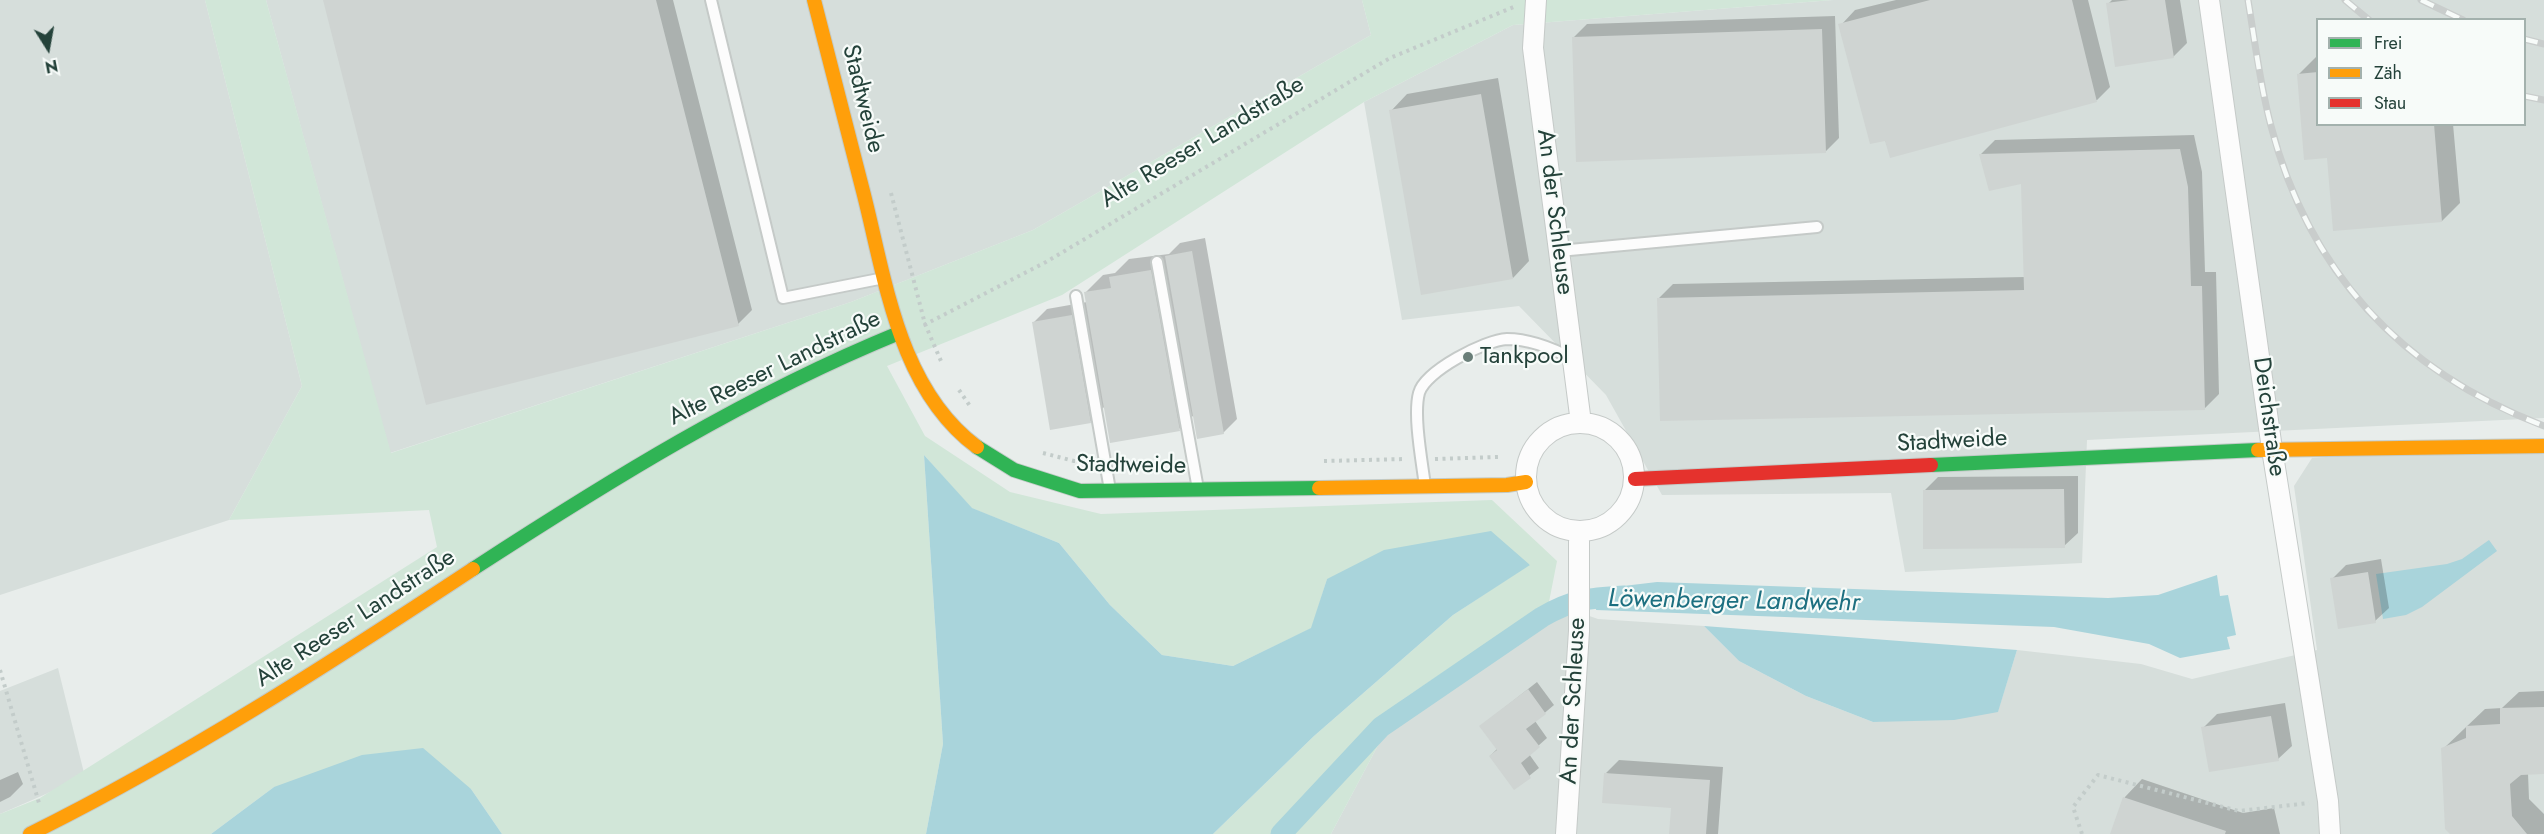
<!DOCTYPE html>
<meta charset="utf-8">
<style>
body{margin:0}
#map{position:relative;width:2544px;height:834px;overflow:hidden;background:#e8edeb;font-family:Jost,sans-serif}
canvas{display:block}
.legend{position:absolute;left:2316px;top:18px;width:210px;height:108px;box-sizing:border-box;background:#f7fbf9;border:2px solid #a3b1ad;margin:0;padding:8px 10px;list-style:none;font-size:18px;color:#24423a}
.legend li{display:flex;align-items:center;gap:12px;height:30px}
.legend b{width:30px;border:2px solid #a3b1ad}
.north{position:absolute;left:18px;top:18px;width:60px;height:60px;-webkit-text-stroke:4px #f7fbf9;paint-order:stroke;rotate:169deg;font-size:16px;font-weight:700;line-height:24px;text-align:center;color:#24423a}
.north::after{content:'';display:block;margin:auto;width:21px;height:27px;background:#24423a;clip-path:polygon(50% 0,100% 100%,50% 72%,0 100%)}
</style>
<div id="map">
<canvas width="2544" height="834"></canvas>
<ul class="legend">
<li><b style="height:8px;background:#30b455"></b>Frei</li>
<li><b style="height:8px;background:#ff9f0a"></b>Zäh</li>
<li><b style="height:8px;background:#e5322d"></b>Stau</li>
</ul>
<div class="north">N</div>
</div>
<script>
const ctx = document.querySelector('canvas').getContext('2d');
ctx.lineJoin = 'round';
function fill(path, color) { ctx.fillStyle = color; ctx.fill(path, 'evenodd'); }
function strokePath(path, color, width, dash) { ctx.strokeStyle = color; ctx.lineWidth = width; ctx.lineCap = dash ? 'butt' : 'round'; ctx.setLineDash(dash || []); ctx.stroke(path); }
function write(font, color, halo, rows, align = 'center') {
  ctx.font = font + ' Jost,sans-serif'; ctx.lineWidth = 4.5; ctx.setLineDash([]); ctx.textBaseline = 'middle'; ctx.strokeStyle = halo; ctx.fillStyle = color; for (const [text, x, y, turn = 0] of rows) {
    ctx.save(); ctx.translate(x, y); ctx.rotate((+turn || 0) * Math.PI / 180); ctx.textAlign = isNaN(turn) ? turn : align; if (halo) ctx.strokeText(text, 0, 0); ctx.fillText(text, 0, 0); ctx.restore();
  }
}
fill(new Path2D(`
 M0,0H205L302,386L229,520L0,595Z
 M266,0H1362L1371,35L1033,230L851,302L390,453Z
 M1833,0H2544V418L2087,440L2082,563L1905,572L1891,493L1662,495L1606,395L1519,306L1402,320L1364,102L1513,25ZM2318,20H2524V124H2318Z
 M2544,441V834H1331L1402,700L1549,602L1598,619L1704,626L1739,661L1806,696L1873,722L1998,711L2017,650L2141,664L2192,679L2317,650L2294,486L2312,458Z
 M58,668L85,777L0,814V691Z`), '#d6dedb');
fill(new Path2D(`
 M205,0H266L391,453L851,302L1033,230L1371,35L1362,0H1833L1513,25L1364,102L1062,295L887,366L925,436L1010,492L1101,514L1492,500L1557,561L1549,602L1402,700L1331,834H1213L1314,736L1453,615L1530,564L1327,579L1312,628L1233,666L1162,655L1110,605L1059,543L971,508L924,455L943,744L926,834H502L471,789L274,787L211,834H0V814L40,798L437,547L429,510L229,520L302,386Z`), '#d1e6d8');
fill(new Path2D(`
 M924,455L972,508L1059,543L1110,605L1162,655L1233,666L1311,628L1327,579L1384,550L1491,531L1530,565L1453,615L1314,736L1213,834H926L943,744Z
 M2489,540L2497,551L2422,607L2406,615L2383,619L2376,574L2447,564L2462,559Z
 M2217,575L2220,596L2228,595L2236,635L2227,637L2230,649L2180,658L2149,644L2054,627L1596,610L1598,589L1657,582L2108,598L2158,595Z
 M1704,626L2017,650L1998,712L1954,720L1873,722L1806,696L1739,661Z
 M423,748L471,789L502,834H211L274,787L362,755Z`), '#a9d4db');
fill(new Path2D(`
 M325,0H673L752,310L738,324Z
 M1896,0H2088L2110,87L2097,100L1891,156L1842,24L1855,10Z
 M2112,0H2180L2187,43L2173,57L2108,4Z
 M1835,16L1839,138L1825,152L1573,38L1587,24Z
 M2317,56L2318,124H2453L2460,203L2442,221L2328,157L2299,74Z
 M1498,78L1529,261L1513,278L1391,111L1407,94Z
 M2194,135L2202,172L2205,272H2216L2219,394L2205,408L1658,299L1673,284L2025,277L2023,182L1981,154L1995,140Z
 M1205,238L1237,419L1223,433L1194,415L1179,429L1105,406L1090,422L1033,323L1047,309L1087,302L1085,293L1103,275L1115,273L1129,259L1169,254L1180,243Z
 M2078,476V533L2064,546L1924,491L1938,477Z
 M2381,559L2389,608L2375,621L2332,579L2346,565Z
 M1537,682L1554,705L1535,721L1547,738L1529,754L1539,768L1514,788L1490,756L1498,748L1481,726Z
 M2544,691V773H2528L2529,799L2544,814V834H2452L2443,749L2485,709L2502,708L2519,692Z
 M2285,703L2292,746L2278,759L2203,728L2217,714Z
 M1619,760L1723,767L1718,834H1671L1673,807L1606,773Z
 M18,772L23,784L10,797L0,802V780Z
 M2142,779L2243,813L2274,808L2280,834H2112L2125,797Z`), '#0003');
strokePath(new Path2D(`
 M1281,834L1381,727L1542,617C1573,599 1589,598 1624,596`), '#a9d4db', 21);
fill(new Path2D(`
 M323,0H656L739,326L426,405Z
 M1930,0H2072L2097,102L1890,158L1885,141L1870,144L1838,24Z
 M2129,0H2165L2174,58L2115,67L2106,3Z
 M1822,29L1826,153L1576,162L1572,37Z
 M2318,72V124H2434L2442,222L2333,231L2327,158L2304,160L2297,74Z
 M1481,94L1513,279L1421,295L1389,110Z
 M2180,149L2188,187L2191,286H2202L2205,410L1660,421L1657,298L2024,290L2021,184L1989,191L1979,154Z
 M1192,251L1224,434L1197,439L1165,256Z
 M1151,270L1180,431L1110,443L1084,292L1111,288L1109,277Z
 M1072,315L1091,423L1050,430L1032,322Z
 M2064,489L2065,548L1923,549V490Z
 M2368,572L2376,623L2338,629L2330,578Z
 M1528,689L1546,714L1526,729L1540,747L1521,763L1531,778L1514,790L1489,756L1497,750L1479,726Z
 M2544,707V774L2521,775L2510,784L2512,816L2527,834H2450L2445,829L2441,748L2466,738V726L2500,724V708Z
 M2271,716L2279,761L2209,772L2201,727Z
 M1604,773L1710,780L1706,834H1669L1671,808L1602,803Z
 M2123,797L2226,831L2225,834H2110Z`), '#cfd4d2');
const lane = new Path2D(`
 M711,0L783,298L884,278
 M1559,251L1817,227
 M1157,262L1198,489
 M1076,296L1110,490
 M1425,486C1422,462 1413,415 1419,393C1425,371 1485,340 1507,339C1529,339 1554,349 1573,359`);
const street = new Path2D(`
 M1536,0L1533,48L1581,423
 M2209,0L2272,449L2328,801L2330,834
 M1526 477a54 54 0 1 1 108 0a54 54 0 1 1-108 0Z
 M1566,834L1579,631V531`);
const fast = new Path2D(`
 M977,447L1014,470L1080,491L1319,488
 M1931,465L2258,450
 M473,569C610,480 747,395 899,333`);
const slow = new Path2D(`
 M814,0C831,65 847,130 864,195C886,282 899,389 977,447
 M2258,450L2544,446
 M1319,488L1507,485L1526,482
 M30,834C185,757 329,664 473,569`);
const jam = new Path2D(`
 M1635,479L1931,465`);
strokePath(lane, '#c5cac8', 14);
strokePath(street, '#c5cac8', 22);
strokePath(fast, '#c3cbc8', 16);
strokePath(slow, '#c3cbc8', 16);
strokePath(jam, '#c3cbc8', 16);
strokePath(new Path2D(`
 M891,193L925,324L941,361
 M924,325L1046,262L1390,58L1516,6
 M959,390L970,406
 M1043,453L1074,461H1091
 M1435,459L1498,457L1499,461
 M1324,461L1406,459
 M1120,462L1178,463
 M0,670L39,803
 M2082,834L2073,807L2098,775L2239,811L2309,803`), '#c3ccca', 4, [3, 4.5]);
strokePath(lane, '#fcfcfc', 10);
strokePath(street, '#fcfcfc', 20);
strokePath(fast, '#30b455', 14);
strokePath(slow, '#ff9f0a', 14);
strokePath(jam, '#e5322d', 14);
const rail = new Path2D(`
 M2248,0C2255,42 2260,85 2271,126C2309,273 2403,372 2544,426
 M2345,0L2369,20
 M2421,0L2463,20
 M2524,39L2544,44
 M2524,96L2544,100`);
strokePath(rail, '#c9cdcc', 7);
strokePath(rail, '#f7fbf9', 4.5, [14]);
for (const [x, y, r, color] of [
 [1468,357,6,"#697e78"]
]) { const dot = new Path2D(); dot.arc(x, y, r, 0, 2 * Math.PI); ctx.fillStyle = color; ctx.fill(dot); strokePath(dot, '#f7fbf9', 2); }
write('24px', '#24423a', '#f7fbf9', [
 ["Stadtweide",862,99,76],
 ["Alte Reeser Landstraße",1203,143,-31],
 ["An der Schleuse",1554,212,83],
 ["Alte Reeser Landstraße",775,369,-26],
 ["Deichstraße",2268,417,82],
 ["Stadtweide",1952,442,-3],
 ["Stadtweide",1131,466,1],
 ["Alte Reeser Landstraße",356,619,-33],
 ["An der Schleuse",1574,701,-87]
]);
write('24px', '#24423a', '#f7fbf9', [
 ["Tankpool",1480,357]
], 'left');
write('italic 26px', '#1c6f80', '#f7fbf9', [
 ["Löwenberger Landwehr",1734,602,1]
]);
</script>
